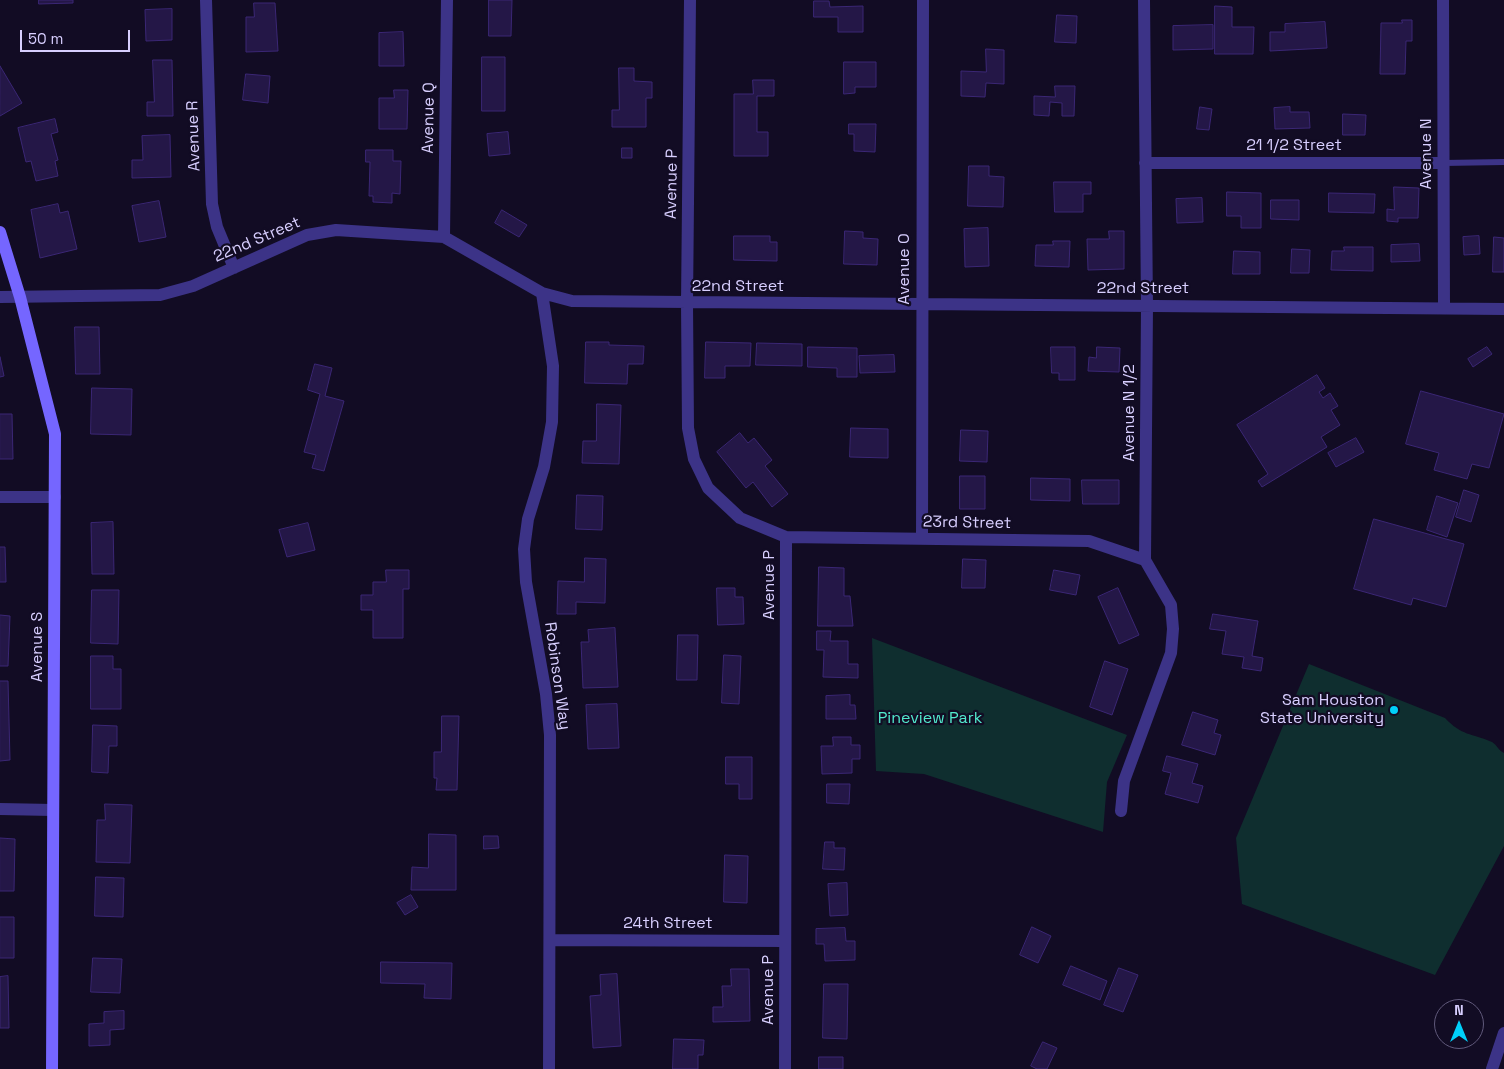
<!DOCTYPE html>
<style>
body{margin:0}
#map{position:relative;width:1504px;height:1069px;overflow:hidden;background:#120c24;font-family:"Space Grotesk",sans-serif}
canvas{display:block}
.north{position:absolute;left:1434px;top:999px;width:50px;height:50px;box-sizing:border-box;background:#120c24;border:1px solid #615a7c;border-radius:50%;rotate:0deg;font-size:14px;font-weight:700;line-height:20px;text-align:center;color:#d8cfff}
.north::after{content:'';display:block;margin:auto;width:18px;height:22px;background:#00d0fa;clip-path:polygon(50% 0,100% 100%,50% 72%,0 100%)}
.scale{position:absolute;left:20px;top:30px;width:110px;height:22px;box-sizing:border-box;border:2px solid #d8cfff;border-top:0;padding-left:6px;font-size:15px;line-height:18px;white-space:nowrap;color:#d8cfff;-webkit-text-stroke:4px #120c24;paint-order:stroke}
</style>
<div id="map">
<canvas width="1504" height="1069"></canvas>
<div class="north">N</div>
<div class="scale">50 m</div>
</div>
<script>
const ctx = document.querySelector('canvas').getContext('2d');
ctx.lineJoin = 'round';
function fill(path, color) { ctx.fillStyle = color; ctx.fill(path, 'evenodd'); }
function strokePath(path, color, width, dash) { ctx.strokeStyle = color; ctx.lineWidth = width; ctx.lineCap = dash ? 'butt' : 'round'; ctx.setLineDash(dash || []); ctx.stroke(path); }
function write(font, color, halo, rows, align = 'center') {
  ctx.font = font + ' "Space Grotesk",sans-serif'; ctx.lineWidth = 4.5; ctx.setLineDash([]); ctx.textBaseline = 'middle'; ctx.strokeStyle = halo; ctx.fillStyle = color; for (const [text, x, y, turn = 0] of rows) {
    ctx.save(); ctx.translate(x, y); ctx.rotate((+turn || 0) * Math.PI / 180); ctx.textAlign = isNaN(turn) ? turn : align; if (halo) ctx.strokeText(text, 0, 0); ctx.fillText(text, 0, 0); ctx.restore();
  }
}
fill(new Path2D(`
 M872,638L1127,735L1107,782L1103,832L924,774L876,771Z
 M1309,664L1445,718C1462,736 1471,733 1492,742C1497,745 1498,750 1504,753V846L1435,975L1242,904L1236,838Z`), '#0f2e2f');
const building = new Path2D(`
 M39,0H73V3L39,4Z
 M489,0H512L511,36H489Z
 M814,1H829L830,7L863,6V32H838V17H814Z
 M254,3H275L278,51L246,52V17H254Z
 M1215,6L1232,7V27H1254L1253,54H1215Z
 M172,9V40L146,41L145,10Z
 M1057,15L1077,16L1076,43L1055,42Z
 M1402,20H1412V41H1406L1405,74H1380L1381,23H1402Z
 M1325,22L1327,48L1270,51V32H1285V24Z
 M1213,25V49L1173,50V26Z
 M403,32L404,66H379V33Z
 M986,49L1004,50V84L986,83L985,97L961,96V71L986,72Z
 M482,57H505V111H482Z
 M153,60H172L173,116H147V102H154Z
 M844,62H876V87H855V93L844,94Z
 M0,66L22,103L0,116Z
 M619,68H634V81L652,82V98H646V127H612V110H619Z
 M246,74L270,76L268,103L243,100Z
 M753,80H774V96H757V132H768V156H734V94H753Z
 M1055,86H1075L1074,116H1062V103L1050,102L1049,116L1034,115V96L1055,97Z
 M394,90H408L407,129H379V98H394Z
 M1200,107L1212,109L1209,130L1197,129Z
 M1290,107V112H1309L1310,128L1275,129L1274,108Z
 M1343,114L1366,115L1365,135H1343Z
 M55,119L58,132L51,134L58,160L55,161L58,176L36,181L31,161L26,162L18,128Z
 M849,124H876L875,152L854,151V134H849Z
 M508,132L510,154L489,156L487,134Z
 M170,135L171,177L132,178V160H143L142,136Z
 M622,148H632V158H622Z
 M366,150H393V161H401L400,194L392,193V203L373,202V196H369L370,162H366Z
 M969,166H989V176L1004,177L1003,207L968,206Z
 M1054,182H1091V194H1083V212H1055Z
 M1394,187L1419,188L1418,218H1398V222L1387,221V209L1394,210Z
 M1227,192L1261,193V228H1241V216H1227Z
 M1329,193L1375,194L1374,213L1329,212Z
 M1202,198L1203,222L1177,223L1176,199Z
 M1271,200H1299V220L1271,219Z
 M159,201L166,237L139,242L132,206Z
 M58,204L60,213L68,211L77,249L40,258L31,210Z
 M502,210L527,225L519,237L495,223Z
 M988,228L989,266L965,267L964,229Z
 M845,231L863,232V238L878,239L877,265L844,264Z
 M1109,231H1124V269L1088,270L1087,239H1109Z
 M734,236H770V242H777V261L734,260Z
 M1479,236L1480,254L1464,255L1463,237Z
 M1494,237L1504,238V272H1493Z
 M1053,241H1070L1069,267L1035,266L1036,245H1053Z
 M1419,244L1420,261L1391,262V245Z
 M1344,247H1373V271L1331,270L1332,251H1344Z
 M1292,249L1310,250L1309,273H1291Z
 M1234,251L1260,252V274H1233Z
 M75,327H99L100,374H76Z
 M586,342H609V345L644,346L643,364H628L627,384L585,383Z
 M706,342L751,343L750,366H725V378H705Z
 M757,343L802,344V366L756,365Z
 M808,347L857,348V377H837V368L808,367Z
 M1051,347H1075V380H1059V373H1052Z
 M1097,347L1120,348L1119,372L1088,371L1089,357L1096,358Z
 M1487,347L1492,354L1473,367L1468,359Z
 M894,355L895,372L860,373L859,356Z
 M0,357L4,376L0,377Z
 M315,364L332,368L325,396L344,401L324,471L312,468L316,455L304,452L320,394L308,390Z
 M1317,375L1325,388L1319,392L1323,398L1330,393L1338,406L1331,410L1340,425L1321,437L1327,447L1262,487L1258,481L1268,474L1237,425Z
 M92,388L132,389L131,435L91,434Z
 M1421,391L1504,414L1489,468L1472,464L1467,479L1434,470L1439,453L1406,444Z
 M597,404L621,405L619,464L582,463L583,441H596Z
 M0,414H12L13,459H0Z
 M851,428L888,429V458L850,457Z
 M961,430L988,431L987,462L960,461Z
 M740,433L748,443L754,438L772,460L765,466L788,494L772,507L753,482L746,488L717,452Z
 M1356,438L1364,452L1336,467L1328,453Z
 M960,476H985V509H960Z
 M1031,478L1070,479V501L1031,500Z
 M1082,480H1119V504H1083Z
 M1464,490L1479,495L1471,522L1456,517Z
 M577,495L603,496L602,530L576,529Z
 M1437,496L1458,503L1447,537L1427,530Z
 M1374,519L1464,544L1446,607L1413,598L1411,605L1354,589Z
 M113,522L114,574H92L91,523Z
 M308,523L315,550L287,557L279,530Z
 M0,547H5L6,582H0Z
 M585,558L606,559L605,603L576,602V614H557L558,581L584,582Z
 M963,559L986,560L985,588H962Z
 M819,567L844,568V596H850L853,626H818Z
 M386,570H409V589H403V638H373V610H361V595H373V582H386Z
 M1054,570L1080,575L1076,595L1050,590Z
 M717,588H735V597H743L744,624L718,625Z
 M1118,588L1139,635L1119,644L1098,597Z
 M92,590H119L118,644L91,643Z
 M1213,614L1258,621L1252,656L1263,658L1261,671L1242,668L1244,657L1222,654L1226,631L1210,629Z
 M0,615L10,616L8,666H0Z
 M615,628L618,687L583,688L581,642H589L588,630Z
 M817,631H831L830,641H848V664H858V678L823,677L824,650H817Z
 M678,635H698L697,680H677Z
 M724,655L741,656L739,704L722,703Z
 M91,656H113V669H121V709H91Z
 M1105,661L1128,669L1112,715L1090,707Z
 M0,681H8L10,760L0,761Z
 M850,695V705H855L856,719H826V696Z
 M617,704L619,748L588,749L586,705Z
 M1193,712L1218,720L1214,733L1221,735L1215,755L1182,745Z
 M442,716H459L457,790H436L437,778H434V752H441Z
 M93,725L117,726V746H109L108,773L92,772Z
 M833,737H851V745H860V759H852V773L822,774L821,746H833Z
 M1167,756L1198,764L1192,783L1203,786L1198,803L1165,794L1171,773L1163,771Z
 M726,757H752V799H739V784H726Z
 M827,784H850L849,804L827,803Z
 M105,804L132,805L130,863L96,862L97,820H105Z
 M429,834L456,835V890H411L412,867L428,868Z
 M484,836H498L499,848L484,849Z
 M0,838L15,839L14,891H0Z
 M825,842H834V848H845L844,870L823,869Z
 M725,855L748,856L747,903L724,902Z
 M96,877L124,878L123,917L95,916Z
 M847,883L848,915L830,916L828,884Z
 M411,895L418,907L405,915L397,903Z
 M0,917H14V958H0Z
 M1032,927L1051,936L1038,963L1020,955Z
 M845,928L846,941H855V960L825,961L824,944H816V929Z
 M93,958L122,959L120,993L91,992Z
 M381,962L452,963L451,999L424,998L425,984L381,983Z
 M1071,966L1107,981L1100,1000L1063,985Z
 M1119,968L1138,975L1123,1012L1104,1005Z
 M731,969H749L750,1021L713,1022V1007H723L722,986H731Z
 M617,974L621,1046L593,1048L590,996L601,995L600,975Z
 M8,976L9,1028H0V977Z
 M824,984H848L847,1039L823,1038Z
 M124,1011V1029L110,1030V1045L89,1046V1024L104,1023V1012Z
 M674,1039L704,1040L703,1055H698V1069H673Z
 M1043,1042L1057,1048L1047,1069H1037L1031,1066Z
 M819,1057H843V1069H819Z`);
fill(building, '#241747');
strokePath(building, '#3b2775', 1);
strokePath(new Path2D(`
 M1443,163L1504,162`), '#3c3387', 6);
strokePath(new Path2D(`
 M206,0L212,204L217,227L234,268
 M690,0L687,303L688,428L694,459L708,488L740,518L786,537L1089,541L1145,560
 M1443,0L1444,308
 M1145,163H1443
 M444,237L447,0
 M542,293L553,366L552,422L544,467L528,519L524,549L526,582L546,694L550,735L549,1069
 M0,297L160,295L193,286L307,235L336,230L444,237L542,293L572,301L1504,309
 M0,497H55
 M922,539L923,0
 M0,809L53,810
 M1121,811L1124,781L1171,653L1173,629L1171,605L1145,560L1147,306L1144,0
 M550,940L785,941
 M785,1069L786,537
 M1492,1069L1504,1033`), '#3c3387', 12);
strokePath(new Path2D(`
 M0,232L20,297L55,434L52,1069`), '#7566ff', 12);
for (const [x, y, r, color] of [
 [1394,710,5,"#00d0fa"]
]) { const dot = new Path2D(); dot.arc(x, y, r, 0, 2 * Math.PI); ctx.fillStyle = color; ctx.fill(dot); strokePath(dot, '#120c24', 2); }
write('16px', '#d8cfff', '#120c24', [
 ["Avenue Q",429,118,-89],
 ["Avenue R",194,136,-92],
 ["21 1/2 Street",1294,146],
 ["Avenue N",1427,154,-90],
 ["Avenue P",672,184,-89],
 ["22nd Street",257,240,-23],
 ["Avenue O",905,269,-90],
 ["22nd Street",738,287],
 ["22nd Street",1143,289],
 ["Avenue N 1/2",1130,413,-90],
 ["23rd Street",967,523,1],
 ["Avenue P",770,585,-90],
 ["Avenue S",38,647,-90],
 ["Robinson Way",557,676,82],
 ["24th Street",668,924],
 ["Avenue P",769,990,-90]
]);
write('16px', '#d8cfff', '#120c24', [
 ["Sam Houston",1384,701],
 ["State University",1384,719]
], 'right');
write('16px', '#52e9cd', '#120c24', [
 ["Pineview Park",930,719]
]);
</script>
